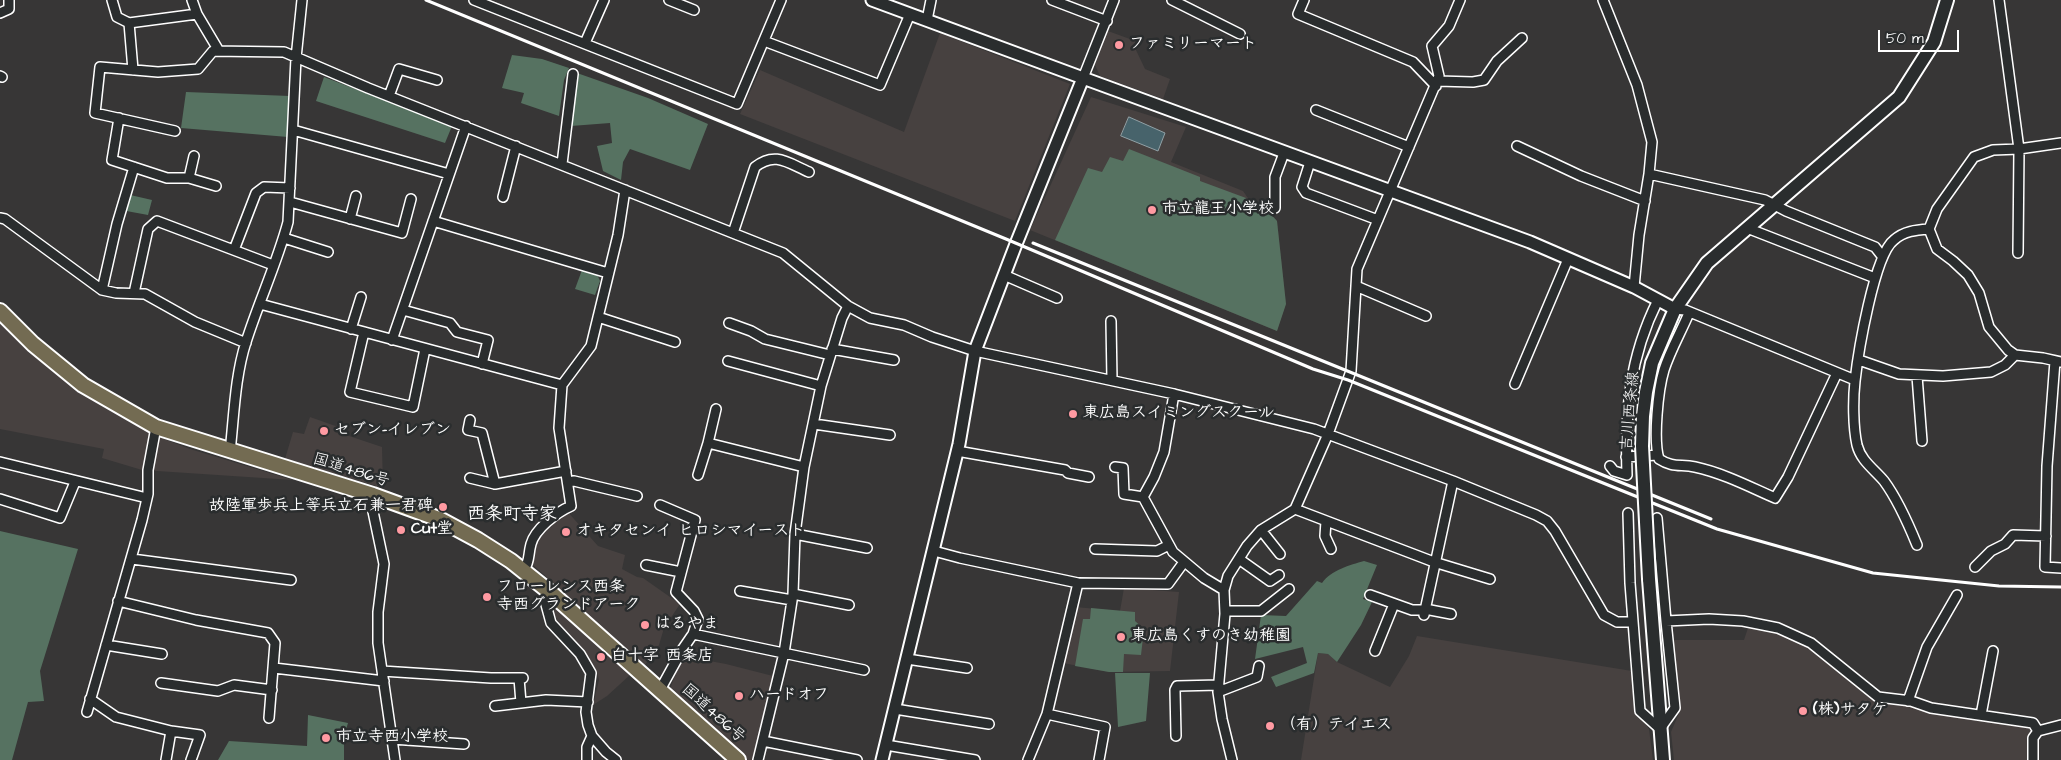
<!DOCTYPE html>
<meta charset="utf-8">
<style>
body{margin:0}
#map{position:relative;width:2061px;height:760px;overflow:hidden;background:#373636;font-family:"Architects Daughter",sans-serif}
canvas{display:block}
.scale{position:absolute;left:1878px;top:30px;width:81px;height:22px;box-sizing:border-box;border:2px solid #fff;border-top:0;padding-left:6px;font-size:15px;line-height:18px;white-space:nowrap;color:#fff;-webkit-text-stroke:4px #2a2d2e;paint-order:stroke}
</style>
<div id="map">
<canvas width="2061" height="760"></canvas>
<div class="scale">50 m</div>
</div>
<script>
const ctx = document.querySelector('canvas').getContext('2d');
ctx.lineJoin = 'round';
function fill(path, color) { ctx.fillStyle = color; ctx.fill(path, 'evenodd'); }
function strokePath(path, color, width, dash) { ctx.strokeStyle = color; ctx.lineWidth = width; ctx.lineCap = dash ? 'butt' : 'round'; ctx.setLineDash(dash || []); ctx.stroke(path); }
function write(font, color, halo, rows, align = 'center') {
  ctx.font = font + ' "Architects Daughter","Klee One",sans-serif'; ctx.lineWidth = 5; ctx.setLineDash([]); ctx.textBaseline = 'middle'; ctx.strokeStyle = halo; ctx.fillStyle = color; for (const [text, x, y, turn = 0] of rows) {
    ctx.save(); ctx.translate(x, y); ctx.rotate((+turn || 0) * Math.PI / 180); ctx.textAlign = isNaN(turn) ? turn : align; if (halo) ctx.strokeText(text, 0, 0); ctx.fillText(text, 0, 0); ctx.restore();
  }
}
fill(new Path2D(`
 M1108,31L1138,42L1135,48L1145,69L1170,79L1163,99L1100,76L1095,65Z
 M940,33L1070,84L1015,221L740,114L760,70L904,132Z
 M1091,97L1186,127L1171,162L1243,191L1250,201L1259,205L1277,221L1286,304L1277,331L1030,230Z
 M0,318L38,358L64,380L105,408L154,435L190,449L293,480L142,470L102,458L104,449L0,429Z
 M310,417L344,429L343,434L382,447L383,488L285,459L293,432L304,434Z
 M566,510L598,546L625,555L622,569L637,577L643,578L680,604L664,628L659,645L645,665L532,564L534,559V544L544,529Z
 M1124,588L1179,592L1170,671L1109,672L1063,663L1075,607L1120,611Z
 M556,604L630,675L607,696L593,705L599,680L597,672L585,653L559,623L551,608Z
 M1748,628L1781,633L1811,645L1875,701L1909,704L1933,714L2031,728L2030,760H1674L1671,732L1680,711L1673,640H1744Z
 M1417,636L1632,671L1636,710L1649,729L1653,760H1301L1318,653L1328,654L1337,662L1390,687L1409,656Z
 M682,656L726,664L773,676L752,760H748L670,689Z`), '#474140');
fill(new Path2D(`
 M512,55L542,59L569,68L564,80L559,116L521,103L524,93L502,88Z
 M577,73L648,98L708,124L690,170L630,149L623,162L621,180L603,171L597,146L612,143L610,123L571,126Z
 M324,77L452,126L445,143L316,101Z
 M186,92L290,96L288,137L181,128Z
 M1129,149L1200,177V181L1246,198L1248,203C1259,207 1269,211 1277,221L1286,304L1277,331L1055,240L1088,168L1102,172L1110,157L1123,161Z
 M126,194L152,200L148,215L121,210Z
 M582,270L596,272L600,281L595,295L575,289Z
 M0,531L78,549L40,671L44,701L28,702L12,760H0Z
 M1364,561L1377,565L1363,599L1372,602L1361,625L1337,662L1328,654L1318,653L1314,673L1276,687L1271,677L1307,663L1303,647L1255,659L1261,615L1286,616L1317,581L1322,583C1331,570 1350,565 1364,561Z
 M1091,608L1135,612V621L1144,629L1141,655L1124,654L1123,672H1109L1075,666L1083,619H1090Z
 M1115,673H1150L1146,721L1118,727Z
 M308,715L348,723L344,736V760H218L229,741L307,746Z`), '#567261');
const water = new Path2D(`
 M1129,117L1165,133L1158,151L1121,136Z`);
fill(water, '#47636b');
strokePath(water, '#91a1a6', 1);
const minor = new Path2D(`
 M112,0L117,17L129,23L197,14
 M192,0L197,14L219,51
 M474,0L737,104L781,0
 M669,0L694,10
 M1052,0L1107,21
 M1172,0L1240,34
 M1304,0L1298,14L1413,62L1436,86
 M1603,0L1637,85L1652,142L1649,174L1639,235L1634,287
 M1999,0L2019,149L2061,143
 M0,13L9,9V0
 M927,20L931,0
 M129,23L133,70
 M764,41L880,85L910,14
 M585,43L604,0
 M0,76L2,77
 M1083,78L1114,0
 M1438,81L1473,82L1484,80L1497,61L1522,38
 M389,96L399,69L437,80
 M1316,110L1409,147
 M119,118L112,160L167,178H189L216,186
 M293,130L449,174
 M175,131L95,113L100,67L158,72L198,69L213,51L284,52L368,88L783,253L848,306L870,318L904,325L932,337L975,351L1174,394L1314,429L1453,481L1536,515L1547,521L1555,531L1604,615L1617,622H1633
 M1517,146L1581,176L1645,201
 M1310,162L1302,187L1306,193L1378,220
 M562,164L573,74
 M1649,174L1765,200L1786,211L1875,247L1882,256
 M189,178L194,156
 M503,197L516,146
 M290,202L402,233L411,199
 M1275,208V177L1284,153
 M0,218L5,219L102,290L116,293L145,294L195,322L246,343
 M350,219L356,196
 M433,221L608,273
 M1747,228L1875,278
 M1929,229L1937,209L1974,157L1993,150L2019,149L2018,253
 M733,233L755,167C775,151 788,163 809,172
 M284,238L328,252
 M234,250L256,193L264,187L290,188
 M1004,275L1057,298
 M1356,286L1426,316
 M102,290L117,224L134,167
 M134,293L148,229L157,221L273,265
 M260,304L562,385
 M1675,309L1685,310L1855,380
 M403,310L450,323L457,332L488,340L482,364
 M1689,313C1681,332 1670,351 1664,370C1658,390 1653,440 1659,459C1673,468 1680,464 1695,467C1723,473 1750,487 1775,498L1788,477L1837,373
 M598,317L675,342
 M1111,321L1112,380
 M729,323L751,331L765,339L830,355
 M351,329L361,297
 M364,332L350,392L413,407L425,349
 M392,340L466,126
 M832,349L894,360
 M1859,360L1899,374L1943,376L1991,372L2005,365L2015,355
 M728,361L821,386
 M2055,361L2047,466L2045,567L2061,568
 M1917,376L1922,441
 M1515,384L1568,259
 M1174,394L1164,452L1154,477L1143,497L1173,552L1204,578L1224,590
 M470,420L468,430L482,433L495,484
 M814,424L890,435
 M708,443L716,409
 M957,451L1065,470L1068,473L1089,477
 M230,452C234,416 235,376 246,342C259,301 277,263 288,222L296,58L302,0
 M1626,457L1657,455
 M0,462L147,498
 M1610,466L1614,471L1627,475C1625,411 1629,358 1658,300
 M1115,467L1123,468L1124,494L1143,497
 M698,475L708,443L804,467
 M470,478L495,484L566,471
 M568,482L574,481L637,496
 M373,495L371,502L384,564L378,612V643L395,760
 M0,499L60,518L75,482
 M1295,509L1434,562L1490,579
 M1628,513L1630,583L1640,711L1660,729L1675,708L1666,621L1709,619L1743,621L1778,628L1811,643L1878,697L1911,701L1931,708L2033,723L2038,731
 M1657,518L1666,621
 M1326,521L1325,536L1331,549
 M1261,530L1280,554
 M795,534L867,548
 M1917,545C1908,523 1898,500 1884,481C1874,469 1861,461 1857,445C1853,427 1853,399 1855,381C1858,354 1874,255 1894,240C1904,231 1916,230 1929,229L1937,249L1953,261L1968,275L1979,293L1989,327L2008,350L2015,355L2043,358L2061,362
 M1095,549L1157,551L1169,545
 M934,551L960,558L1078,583L1168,584L1184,562
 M132,559L291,580
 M1239,559L1270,581L1279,575
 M646,565L681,572
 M1975,567L1991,551L2005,544L2013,535L2046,536
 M524,570C530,561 528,555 531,544C535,529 557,512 571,506L559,428L562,385L591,346L618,235L625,190
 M740,591L792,600
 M551,593L545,601L551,623L580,654L591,673L586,712L588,725L592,736L606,752L616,760
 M793,594L849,605
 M1370,595L1412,610H1425
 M118,601L196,620L268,633L275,643L269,718
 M1425,609L1451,614
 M1225,611H1261L1289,589
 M1424,615L1453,481
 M693,634L864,670
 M106,645L162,654
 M1375,651L1394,604
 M907,659L967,668
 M274,668L384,681
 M382,671L491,678H523
 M519,678L521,703
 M161,683L218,691L234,685L272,690
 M660,690L682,650L693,634L698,619L694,611L676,592L695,520L660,505
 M1218,692L1257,677L1259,666
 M90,699L116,717L171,731L200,735L191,760
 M1908,701L1927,647L1957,595
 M495,706L546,700L588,702
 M895,709L989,724
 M87,712L142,520L148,494V470L156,427
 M1047,714L1105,727L1099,760
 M1981,715L1993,651
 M1176,736L1175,690L1177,686L1219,685
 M392,739L464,744
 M763,741L857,760
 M886,745L975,760
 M166,760L171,731
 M587,760V747L592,736
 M758,760L784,653L793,594L795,534L804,467L821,386L842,318L848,306
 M1028,760L1047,714L1078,583
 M1232,760L1222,719L1218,692L1225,614L1224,590L1228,576L1247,546L1261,530L1295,509L1328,434L1351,371L1357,269L1439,76L1432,46L1449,26L1460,0
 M2033,760V738L2038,731L2061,725`);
const tertiary = new Path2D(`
 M872,0L1083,78
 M882,760L959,444L975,351L1016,244L1083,78L1530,242L1634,287L1675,309`);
const secondary = new Path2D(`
 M1643,416L1646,392L1652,363L1675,309L1707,263L1899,97L1934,42L1947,0
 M1649,579L1663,760`);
const trunk = new Path2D(`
 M0,311L33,344L83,385L156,427L373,495L439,519L478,540L511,561L551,593L738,760`);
strokePath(minor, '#fff', 12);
strokePath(tertiary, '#fff', 15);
strokePath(secondary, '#fff', 16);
strokePath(trunk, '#fff', 18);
strokePath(minor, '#2a2d2e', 9);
strokePath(tertiary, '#2a2d2e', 11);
strokePath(secondary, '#2a2d2e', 12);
strokePath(trunk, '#736b52', 14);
strokePath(new Path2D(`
 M426,0L1006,239L1313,369L1348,380L1717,529L1873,573L1999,586L2061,587
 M1033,243L1711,519`), '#fff', 3);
const secondaryBridge = new Path2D(`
 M1643,416L1642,446L1649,579`);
strokePath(secondaryBridge, '#fff', 16, []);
strokePath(secondaryBridge, '#2a2d2e', 12);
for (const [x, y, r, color] of [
 [1119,45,5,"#ff9aa2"],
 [1152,210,5,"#ff9aa2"],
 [1073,414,5,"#ff9aa2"],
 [324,431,5,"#ff9aa2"],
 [443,507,5,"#ff9aa2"],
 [401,530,5,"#ff9aa2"],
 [566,532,5,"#ff9aa2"],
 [487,597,5,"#ff9aa2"],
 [645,625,5,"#ff9aa2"],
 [1121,637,5,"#ff9aa2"],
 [601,657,5,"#ff9aa2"],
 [739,696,5,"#ff9aa2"],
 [1803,711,5,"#ff9aa2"],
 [1270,726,5,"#ff9aa2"],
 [326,738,5,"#ff9aa2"]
]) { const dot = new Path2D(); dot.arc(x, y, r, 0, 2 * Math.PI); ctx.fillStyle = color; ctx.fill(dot); strokePath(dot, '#2a2d2e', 2); }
write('bold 16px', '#fff', '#2a2d2e', [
 ["ファミリーマート",1129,45],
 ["市立龍王小学校",1162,210],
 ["東広島スイミングスクール",1083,414],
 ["セブン-イレブン",334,431],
 ["故陸軍歩兵上等兵立石兼一君碑",433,507,"right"],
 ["Cut堂",411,530],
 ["オキタセンイ ヒロシマイースト",576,532],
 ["フローレンス西条",497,588],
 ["寺西グランドアーク",497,606],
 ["はるやま",655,625],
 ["東広島くすのき幼稚園",1131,637],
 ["白十字 西条店",611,657],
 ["ハードオフ",749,696],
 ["(株)サタケ",1813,711],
 ["（有）テイエス",1280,726],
 ["市立寺西小学校",336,738]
], 'left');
write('16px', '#fff', '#2a2d2e', [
 ["吉川西条線",1631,411,-85],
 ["国道486号",351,471,17],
 ["国道486号",713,714,42]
]);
write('bold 18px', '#fff', '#2a2d2e', [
 ["西条町寺家",512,515]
]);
</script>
